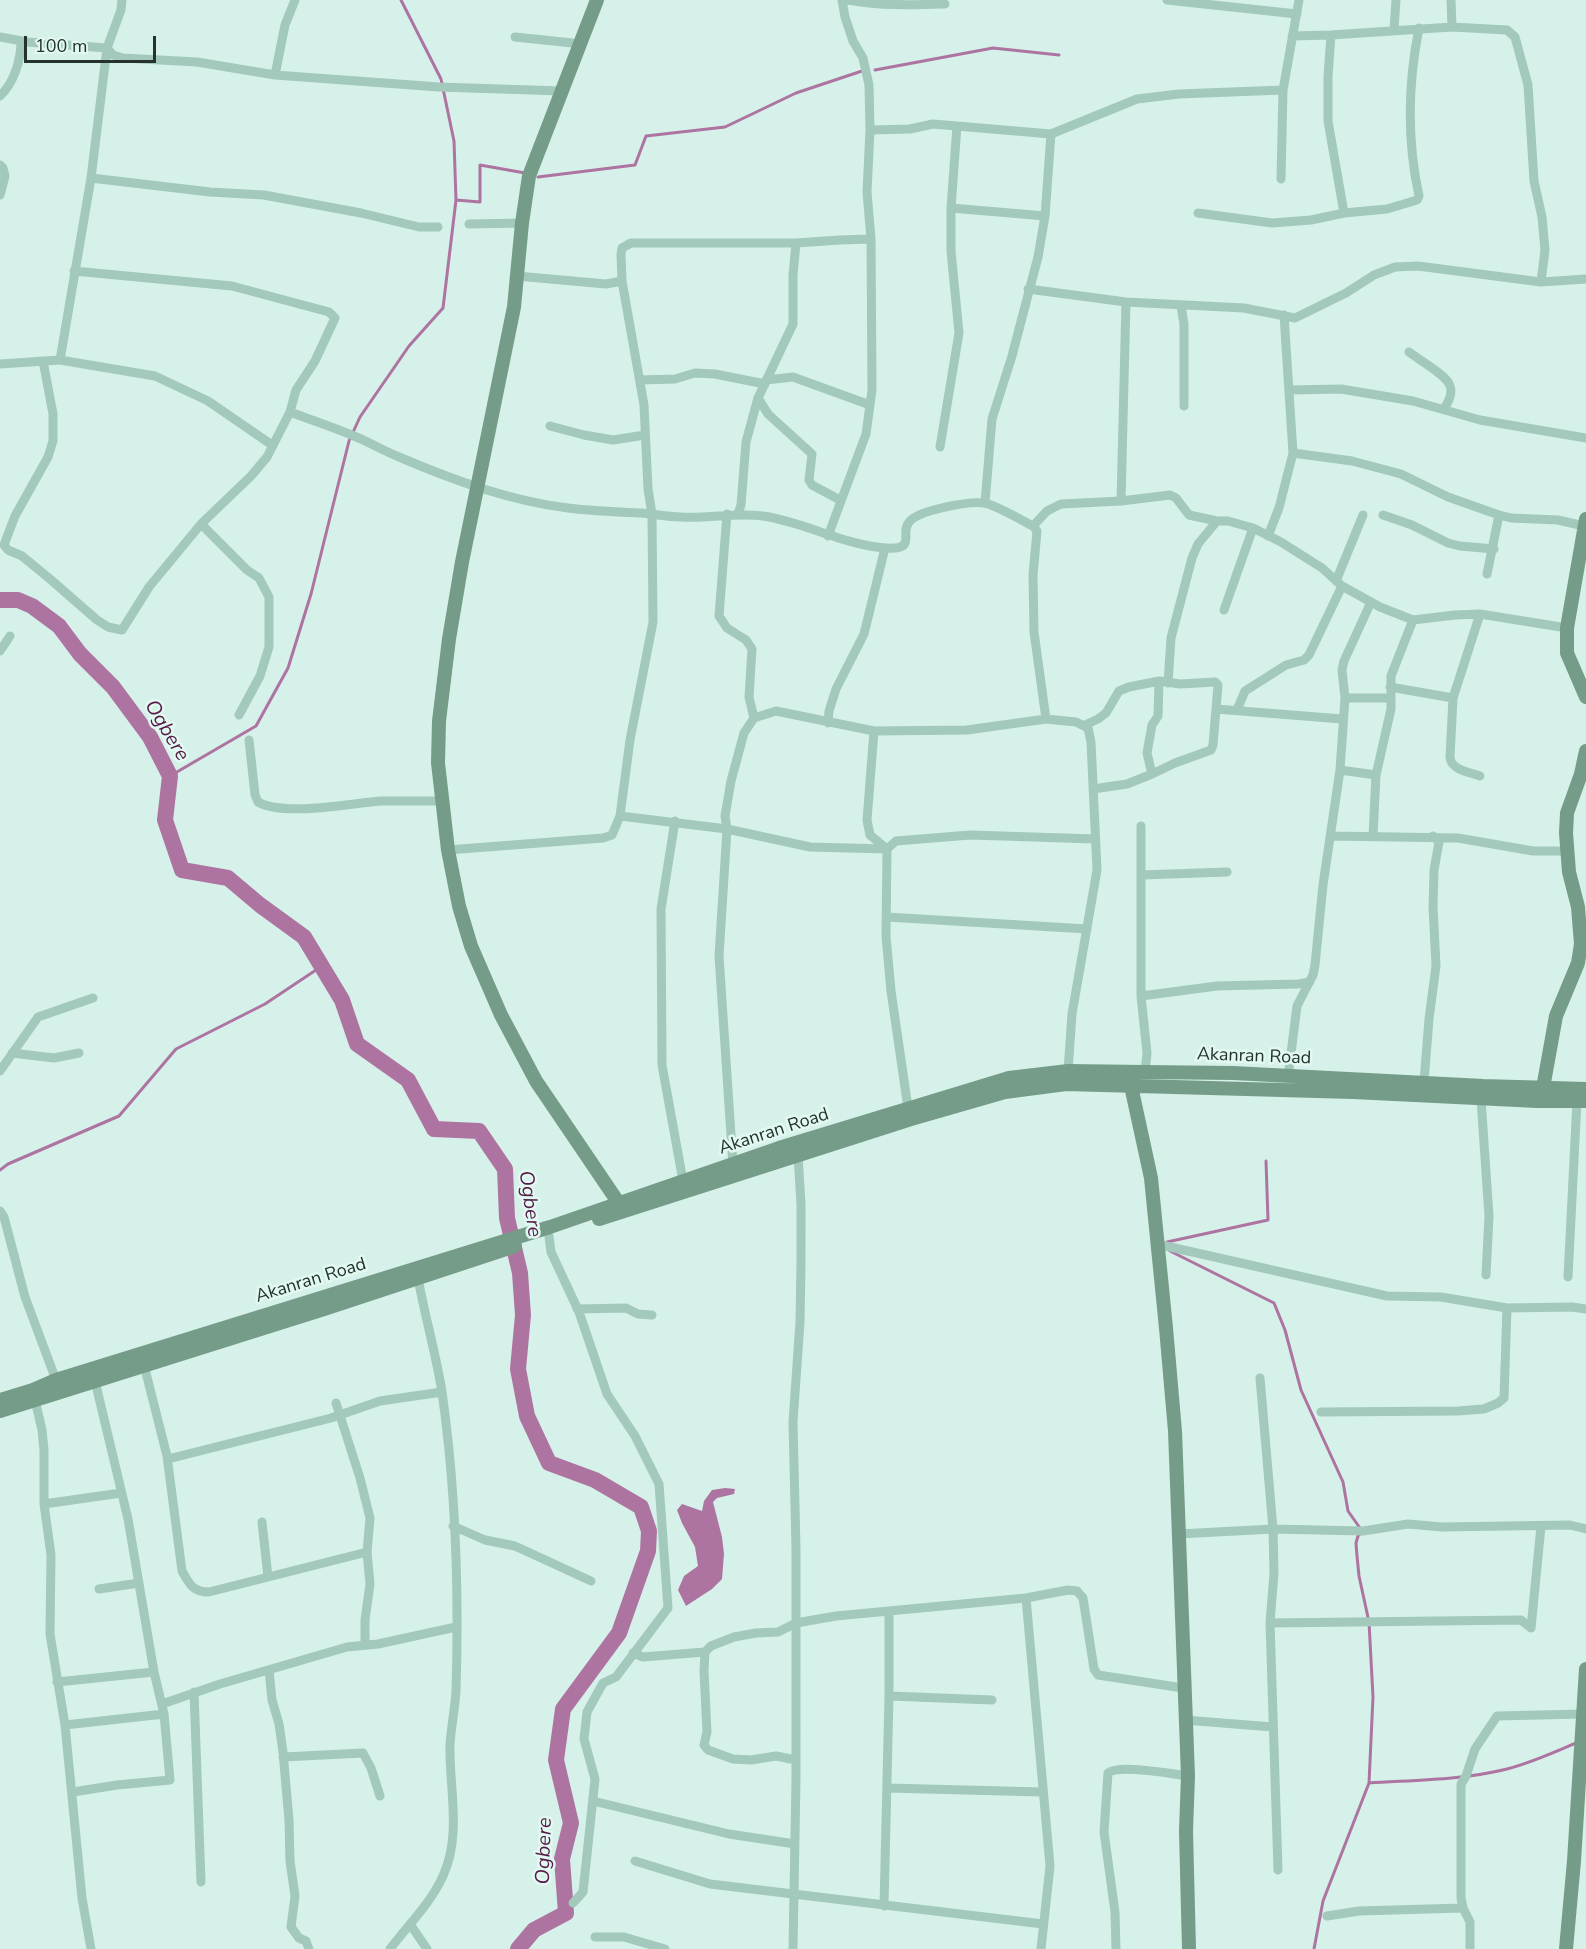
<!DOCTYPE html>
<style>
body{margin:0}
#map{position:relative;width:1586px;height:1949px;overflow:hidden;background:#d6f1e9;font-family:"Nunito Sans",sans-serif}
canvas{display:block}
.scale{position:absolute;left:24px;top:36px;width:132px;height:27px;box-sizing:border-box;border:3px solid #25332c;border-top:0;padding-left:8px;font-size:18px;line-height:21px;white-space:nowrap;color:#25332c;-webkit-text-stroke:4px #e2f9f2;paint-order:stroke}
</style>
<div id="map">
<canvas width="1586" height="1949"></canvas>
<div class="scale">100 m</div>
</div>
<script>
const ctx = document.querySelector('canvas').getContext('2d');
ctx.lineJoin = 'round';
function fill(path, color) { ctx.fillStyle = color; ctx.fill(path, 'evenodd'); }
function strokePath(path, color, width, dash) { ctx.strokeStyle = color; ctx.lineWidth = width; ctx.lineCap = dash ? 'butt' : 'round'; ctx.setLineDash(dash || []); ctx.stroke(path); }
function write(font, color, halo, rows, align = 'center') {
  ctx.font = font + ' "Nunito Sans",sans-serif'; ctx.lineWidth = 5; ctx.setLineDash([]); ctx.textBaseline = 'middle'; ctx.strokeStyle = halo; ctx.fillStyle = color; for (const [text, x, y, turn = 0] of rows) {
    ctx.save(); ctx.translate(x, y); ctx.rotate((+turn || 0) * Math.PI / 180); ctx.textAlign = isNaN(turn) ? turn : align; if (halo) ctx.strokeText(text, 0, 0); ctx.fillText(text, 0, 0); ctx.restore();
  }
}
fill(new Path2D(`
 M725,1488L735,1489L734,1494L717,1498L713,1502L722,1537L724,1554L722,1579L712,1589L686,1606L678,1590L684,1576L698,1566L695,1547L682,1523L677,1510L682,1504L702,1511L704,1501L712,1490Z`), '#ae74a1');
strokePath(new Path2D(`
 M875,70L993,48L1059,55
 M538,177L635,165L646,136L725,127L796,93L862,71
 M456,200L480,202V165L525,173
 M170,776L256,726L288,668L311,594L349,441L360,417L409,346L443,308L456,200L454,141L441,79L401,0
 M0,1170L8,1164L119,1116L176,1049L265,1004L322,966
 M1167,1242L1268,1220L1266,1161
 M1170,1251L1274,1303L1285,1330L1301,1390L1343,1482L1348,1511L1360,1528
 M1369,1783C1415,1780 1463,1780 1507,1769C1531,1763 1553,1753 1576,1743
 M1314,1949L1323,1901L1369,1783L1373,1697L1369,1622L1359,1576L1357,1556L1356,1543L1358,1536L1361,1533`), '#ae74a1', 3);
strokePath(new Path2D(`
 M0,600H18L32,606L59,626L80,654L113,687L150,737L170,776L165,820L182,870L228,878L260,905L304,937L342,1000L357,1044L408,1080L434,1129L479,1131L505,1169L507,1218L520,1273L523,1315L518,1369L527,1416L549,1463L595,1480L641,1507L649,1531L648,1551L619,1633L563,1709L556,1760L571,1823L562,1859L566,1913L534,1930L518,1949`), '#ae74a1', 16);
strokePath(new Path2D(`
 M848,0C881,6 912,5 945,4
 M1167,0L1297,14
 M1451,0L1452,27
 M1394,29L1396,0
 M1331,35L1328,76V121L1344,213
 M1292,36L1331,35L1452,27L1507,30L1515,37L1528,85L1534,181L1542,217L1545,250L1541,282
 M0,37L27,42L107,48L113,55L123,58L197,62L275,75L439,87L562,91
 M515,37L582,44
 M275,75L285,25L295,0
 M0,96C14,83 21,60 21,41
 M870,130L910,129L933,124L1051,134L1137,99L1179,94L1283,90
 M0,165L3,168L5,176L0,195
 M91,178L210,192L264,195L361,213L419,227H438
 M1281,179L1283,90L1299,0
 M951,208L1045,216
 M1198,213L1272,223L1311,220L1344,213L1387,209L1417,200L1419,196C1407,141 1408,83 1419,28
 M469,224L522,223
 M517,276L606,284L622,281
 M1028,289L1126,302L1244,308L1295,318L1346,293L1374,275L1395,267L1418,266L1541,282L1586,279
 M1181,306L1184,324V406
 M1409,352C1419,360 1447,375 1450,386C1453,394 1448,402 1444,409
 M60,360L91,178L107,48L121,10L122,0
 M43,361L53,414V441L48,457L15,516L4,545L8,550L22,556L50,579L97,620L108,627L122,630L149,587L201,524L251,476L267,457L290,412L296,390L315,361L335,318L329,312L232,286L74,271
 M0,364L60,360L155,376L208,401L272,445
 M640,380L675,379L695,373L715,374L765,384
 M766,380L793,377L870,405
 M1289,390L1341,389L1413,401L1480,420L1586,438
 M758,398L768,414L812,454L809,480L812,485L840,500
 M290,412C311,420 333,427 354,436C369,442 384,451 399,457C453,480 510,501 568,508C592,511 617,512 641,513C654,514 668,517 681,517C709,519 735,512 763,516C805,522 843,545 886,548C919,550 898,533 910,521C920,510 969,501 984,503C996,505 1021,520 1033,526L1037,531L1033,575L1034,632L1046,719
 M550,426L584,435L613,440L645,435
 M940,447L959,333L951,251V208L957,126
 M1293,453L1352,461L1401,474L1448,497L1499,515L1511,518L1558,520L1584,526
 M1121,501L1126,302
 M985,503L992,419L1012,356L1038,257L1045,216L1051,134
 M727,514L719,616L727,628L746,640L752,649L749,697L754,718
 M738,514L741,505L746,442L758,398L793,324V275L796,243
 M1383,515L1412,525L1448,543L1460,546L1494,549
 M201,524L247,570L259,578L269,597V647L260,676L239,715
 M1033,526L1047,511L1061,504L1121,501L1170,495L1176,498L1189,515L1217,521H1228L1253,528L1281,542L1322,568L1342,586L1380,607L1413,620L1455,615L1480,614L1567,628
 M828,536L866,434L872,390L871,239L867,192L870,130L869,85L863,58L853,41L845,17L842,0
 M1268,536L1279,508L1293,453L1284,315
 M1487,574L1499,515
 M1336,581L1363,515
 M1224,610L1253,528
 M1480,614L1453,698L1450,757C1451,770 1469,772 1480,776
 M0,651L10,636
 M1168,683L1171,638L1192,558L1198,544L1217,521
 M1390,687L1453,698
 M1345,698H1391
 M1216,709L1342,719
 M1237,710L1245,691L1286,665L1304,660L1309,655L1342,586
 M828,723L829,711L836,689L864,634L885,548
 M1085,725L1098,719L1106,713L1119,691L1129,687L1159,681L1180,684L1215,682L1218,685L1213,745L1211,750L1175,763L1152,774L1127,784L1093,789
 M874,731L867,820L870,835L887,849L886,936L891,991L908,1108
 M249,740L255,795L258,802C284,817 351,803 382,801C402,801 423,801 443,801
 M1340,770L1376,775
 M1152,774L1147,753L1152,725L1158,716L1159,681
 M620,816L630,740L653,622L652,514L648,489L644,405L622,281L621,254L622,248L631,243H796L840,240L871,239
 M675,821L661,909L662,1065L683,1181
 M1141,826V996L1147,1053L1145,1072
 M1331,836L1458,838L1533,851H1568
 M1373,836L1376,775L1391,709V676L1413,620
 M448,850L603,838L612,835L620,816L727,829L810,847L887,849L896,841L970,835L1095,839
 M1142,875L1227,872
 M887,917L1087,929
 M1141,996L1217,986L1298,984L1310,982
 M12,1053L54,1058L79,1053
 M0,1071L38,1017L93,998
 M1288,1077L1297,1006L1313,975L1315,965L1323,885L1340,770L1345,698L1342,670L1344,661L1371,602
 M1424,1082L1429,1019L1436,966L1433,907L1434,870L1439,842L1433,836
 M1481,1099L1489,1216L1486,1275
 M733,1165L719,956L727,829L725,816L731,781L744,733L754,718L776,711L874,731L967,730L1046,719L1076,722L1088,728L1091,742L1097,870L1072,1014L1068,1071
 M0,1211L4,1217L25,1297L56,1380
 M549,1236L551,1252L579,1312L607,1394L635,1436L659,1484L668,1608L616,1677L603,1683L587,1712L584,1739L595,1779L583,1892L573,1903
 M1157,1244L1387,1296L1441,1297L1507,1308L1572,1307L1586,1309
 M1568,1277L1577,1101
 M577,1309L626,1308L638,1314L652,1315
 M144,1365L167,1456L182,1571C189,1584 193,1592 209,1592L367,1552
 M1260,1378L1273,1529L1274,1573L1270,1623L1278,1870
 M35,1400L42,1430L44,1450V1504L51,1555L50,1634L65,1725L82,1898L91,1949
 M336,1403L360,1478L370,1518L367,1552L370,1584L365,1620V1645
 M1321,1412L1458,1411L1484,1409L1498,1403L1504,1398L1507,1308
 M168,1459L331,1418L380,1401L442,1392C436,1354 425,1317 418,1278
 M44,1504L121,1493
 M262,1522L268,1577
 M453,1526L485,1540L515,1546L591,1581
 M1179,1534L1273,1529L1363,1531L1408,1524L1442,1527L1570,1525L1586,1529
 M99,1589L139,1583
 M1026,1598L1050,1866L1041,1949
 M1270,1623L1521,1620L1531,1628
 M1531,1628L1541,1526
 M633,1653L643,1657L705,1652
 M269,1670L272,1700L279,1724L283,1752L289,1820L290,1861L295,1896L291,1927L299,1938L306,1941L309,1949
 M57,1682L154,1672
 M194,1692L201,1882
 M889,1696L992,1700
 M162,1704L220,1684L347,1647L378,1644L456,1627
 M1184,1720L1273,1727
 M65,1725L164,1714
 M283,1757L363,1753L371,1768L380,1796
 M796,1760L776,1756L751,1760L733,1759L708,1750L704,1745L707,1732L704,1671L705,1652L711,1646L734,1637L756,1633L778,1632L796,1623L836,1616L1026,1598L1068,1590L1077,1591L1083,1598L1094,1669L1098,1675L1183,1688
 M887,1788L1043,1792
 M73,1792L117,1785L170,1780L164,1714L154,1672L128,1519L95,1381
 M593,1801L729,1834L795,1844
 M635,1861L710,1884L1043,1924
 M884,1906L889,1696V1611
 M1327,1916L1359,1911L1463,1908
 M410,1924L427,1949
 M595,1937H624L665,1949
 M390,1949C408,1925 431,1903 443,1876C462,1834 449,1788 450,1745C451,1727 455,1709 456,1691C459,1593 456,1490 442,1392
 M793,1949L796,1779V1549L793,1422L800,1322L801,1263V1204L798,1155
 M1116,1949L1115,1912L1104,1832L1108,1773C1119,1764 1172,1774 1188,1776
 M1470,1949V1922L1463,1908L1461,1898V1784L1466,1776L1475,1749L1497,1716L1583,1714`), '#a2c9bb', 9);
strokePath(new Path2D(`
 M597,0L529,176L522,223L514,307L462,562L449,639L439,721L438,763L448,850L459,906L471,946L501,1015L536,1081L618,1202
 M1586,519L1567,628V653L1586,697
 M1131,1086L1151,1178L1166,1328L1175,1431L1188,1776L1186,1831L1189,1949
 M1543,1088L1556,1016L1578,963L1581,944L1578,907L1569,872L1566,833L1567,813L1581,774L1586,751
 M599,1219L911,1119L1005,1092L1066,1084L1353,1092L1537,1101H1586
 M0,1400L33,1390L56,1380L550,1227L779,1148L1009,1078L1068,1071L1145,1072L1233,1073L1483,1086L1586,1089
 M0,1411L324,1309L515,1246
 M1566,1949L1574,1861L1586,1669`), '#749c89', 14);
write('18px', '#25332c', '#e2f9f2', [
 ["Akanran Road",1254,1057,2],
 ["Akanran Road",774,1132,-18],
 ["Akanran Road",311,1281,-17]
]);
write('italic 20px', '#551a46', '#e2f9f2', [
 ["Ogbere",166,731,59],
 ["Ogbere",529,1204,82],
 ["Ogbere",545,1851,-88]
]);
</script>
